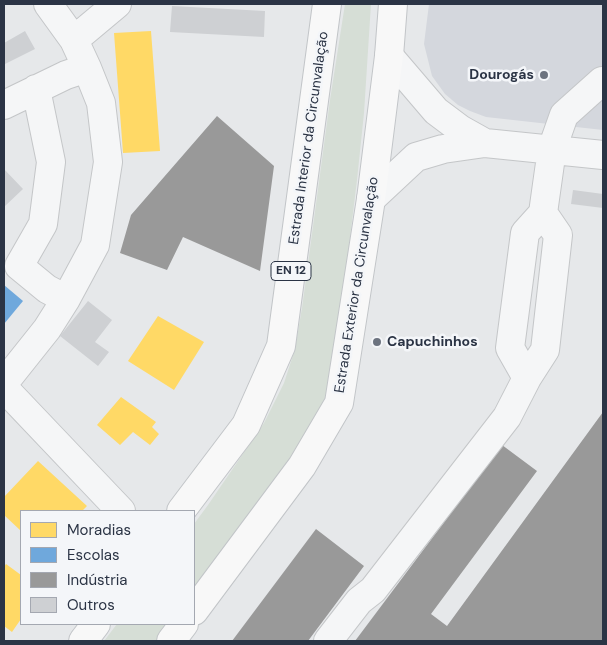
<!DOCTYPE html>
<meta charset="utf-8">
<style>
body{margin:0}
#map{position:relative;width:607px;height:645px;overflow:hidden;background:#e6e8ea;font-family:"DM Sans",sans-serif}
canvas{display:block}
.frame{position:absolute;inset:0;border:5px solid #2b3445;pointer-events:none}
.legend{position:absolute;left:20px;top:510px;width:175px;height:115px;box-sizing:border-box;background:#f4f6f9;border:1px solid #a4a8b1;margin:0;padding:6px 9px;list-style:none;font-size:15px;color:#2b3445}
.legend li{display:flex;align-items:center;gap:10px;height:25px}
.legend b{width:25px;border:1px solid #a4a8b1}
</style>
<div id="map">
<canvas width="607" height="645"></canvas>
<div class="frame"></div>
<ul class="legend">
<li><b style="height:14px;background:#ffd966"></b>Moradias</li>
<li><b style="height:14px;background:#6fa8dc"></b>Escolas</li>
<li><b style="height:14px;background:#999"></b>Indústria</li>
<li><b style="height:14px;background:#ced0d3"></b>Outros</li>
</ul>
</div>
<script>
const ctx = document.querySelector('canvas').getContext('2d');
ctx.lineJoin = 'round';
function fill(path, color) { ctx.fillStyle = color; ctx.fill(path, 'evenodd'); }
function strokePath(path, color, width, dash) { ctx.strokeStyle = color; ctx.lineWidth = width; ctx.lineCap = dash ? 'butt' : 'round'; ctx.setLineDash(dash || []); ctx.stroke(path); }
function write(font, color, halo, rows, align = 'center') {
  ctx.font = font + ' "DM Sans",sans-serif'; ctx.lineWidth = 5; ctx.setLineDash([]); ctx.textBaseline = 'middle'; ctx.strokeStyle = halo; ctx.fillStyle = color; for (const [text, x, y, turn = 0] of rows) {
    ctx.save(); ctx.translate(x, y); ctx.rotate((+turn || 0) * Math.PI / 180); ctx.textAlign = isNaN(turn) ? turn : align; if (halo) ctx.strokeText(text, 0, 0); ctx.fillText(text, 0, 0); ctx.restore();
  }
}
fill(new Path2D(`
 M429,4H603V130L486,117L470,111L458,105L445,94L432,76L424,44Z`), '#d4d7dd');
fill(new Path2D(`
 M345,4H371L364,113L357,180L336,354L327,394L303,441L237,535L194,592V524L208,505L264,423L284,383L295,349L302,308L330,100Z
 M117,624H169L156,641H104Z`), '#d6ded6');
fill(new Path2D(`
 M151,31L160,151L123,153L114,33Z
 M158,316L204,342L174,390L128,361Z
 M121,397L156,422L152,427L159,434L150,445L133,432L120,445L97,425Z
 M38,461L87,506L82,511H21V531L4,515V497Z
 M6,564L21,575V619L12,632L4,626V567Z`), '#ffd966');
fill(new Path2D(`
 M4,285L23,301L4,324Z`), '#6fa8dc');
fill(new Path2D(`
 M217,116L274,166L260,271L183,237L167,270L120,253L131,215Z
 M603,412V641H355L502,445L537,471L431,614L447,626Z
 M316,529L364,566L308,641H232Z`), '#999');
fill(new Path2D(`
 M172,6L265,11L264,37L170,32Z
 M25,31L35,49L5,64L4,62V43Z
 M4,169L23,189L4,207Z
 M573,190L603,194V208L571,204Z
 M88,301L112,320L95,342L109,352L98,366L60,336Z`), '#ced0d3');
const minor = new Path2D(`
 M74,40L117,4
 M389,56L436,111L460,129L485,143
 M36,89L51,162L43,224L19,266L47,289L66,299
 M4,105L66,75L87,68
 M371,199L416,157L443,149L485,143L603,155
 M527,378L510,348L525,233L543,213L552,149L564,115L602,81H603
 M4,383L47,329L66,299L95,245L108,162L101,103L87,68L74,40L48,4
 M4,388L121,511
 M328,641L359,601L373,590L507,417L527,378L545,350L558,235L543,213`);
const major = new Path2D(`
 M181,511L246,425L281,346L327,4
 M194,611L302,466L339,403L371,199L389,56L393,4
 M83,641L96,624
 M171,641L184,624`);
strokePath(minor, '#c4c6c8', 30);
strokePath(major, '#c2c5c8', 30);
strokePath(minor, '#f5f6f7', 28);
strokePath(major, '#f8f8f8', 28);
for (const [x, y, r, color] of [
 [544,75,5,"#6c737f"],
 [377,342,5,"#6c737f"]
]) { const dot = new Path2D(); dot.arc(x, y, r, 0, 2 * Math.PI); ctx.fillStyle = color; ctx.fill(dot); strokePath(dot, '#f4f6f9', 2); }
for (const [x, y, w] of [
 [291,271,40]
]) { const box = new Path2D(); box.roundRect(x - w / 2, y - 9.5, w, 19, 4); ctx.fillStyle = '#f4f6f9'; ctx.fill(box); strokePath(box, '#2b3445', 1); }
write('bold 12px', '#2b3445', null, [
 ["EN 12",291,271]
]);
write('bold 14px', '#2b3445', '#f4f6f9', [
 ["Dourogás",534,75],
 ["Capuchinhos",387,342,"left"]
], 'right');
write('14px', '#2b3445', '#f4f6f9', [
 ["Estrada Interior da Circunvalação",309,138,-82],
 ["Estrada Exterior da Circunvalação",357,285,-81]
]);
</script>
